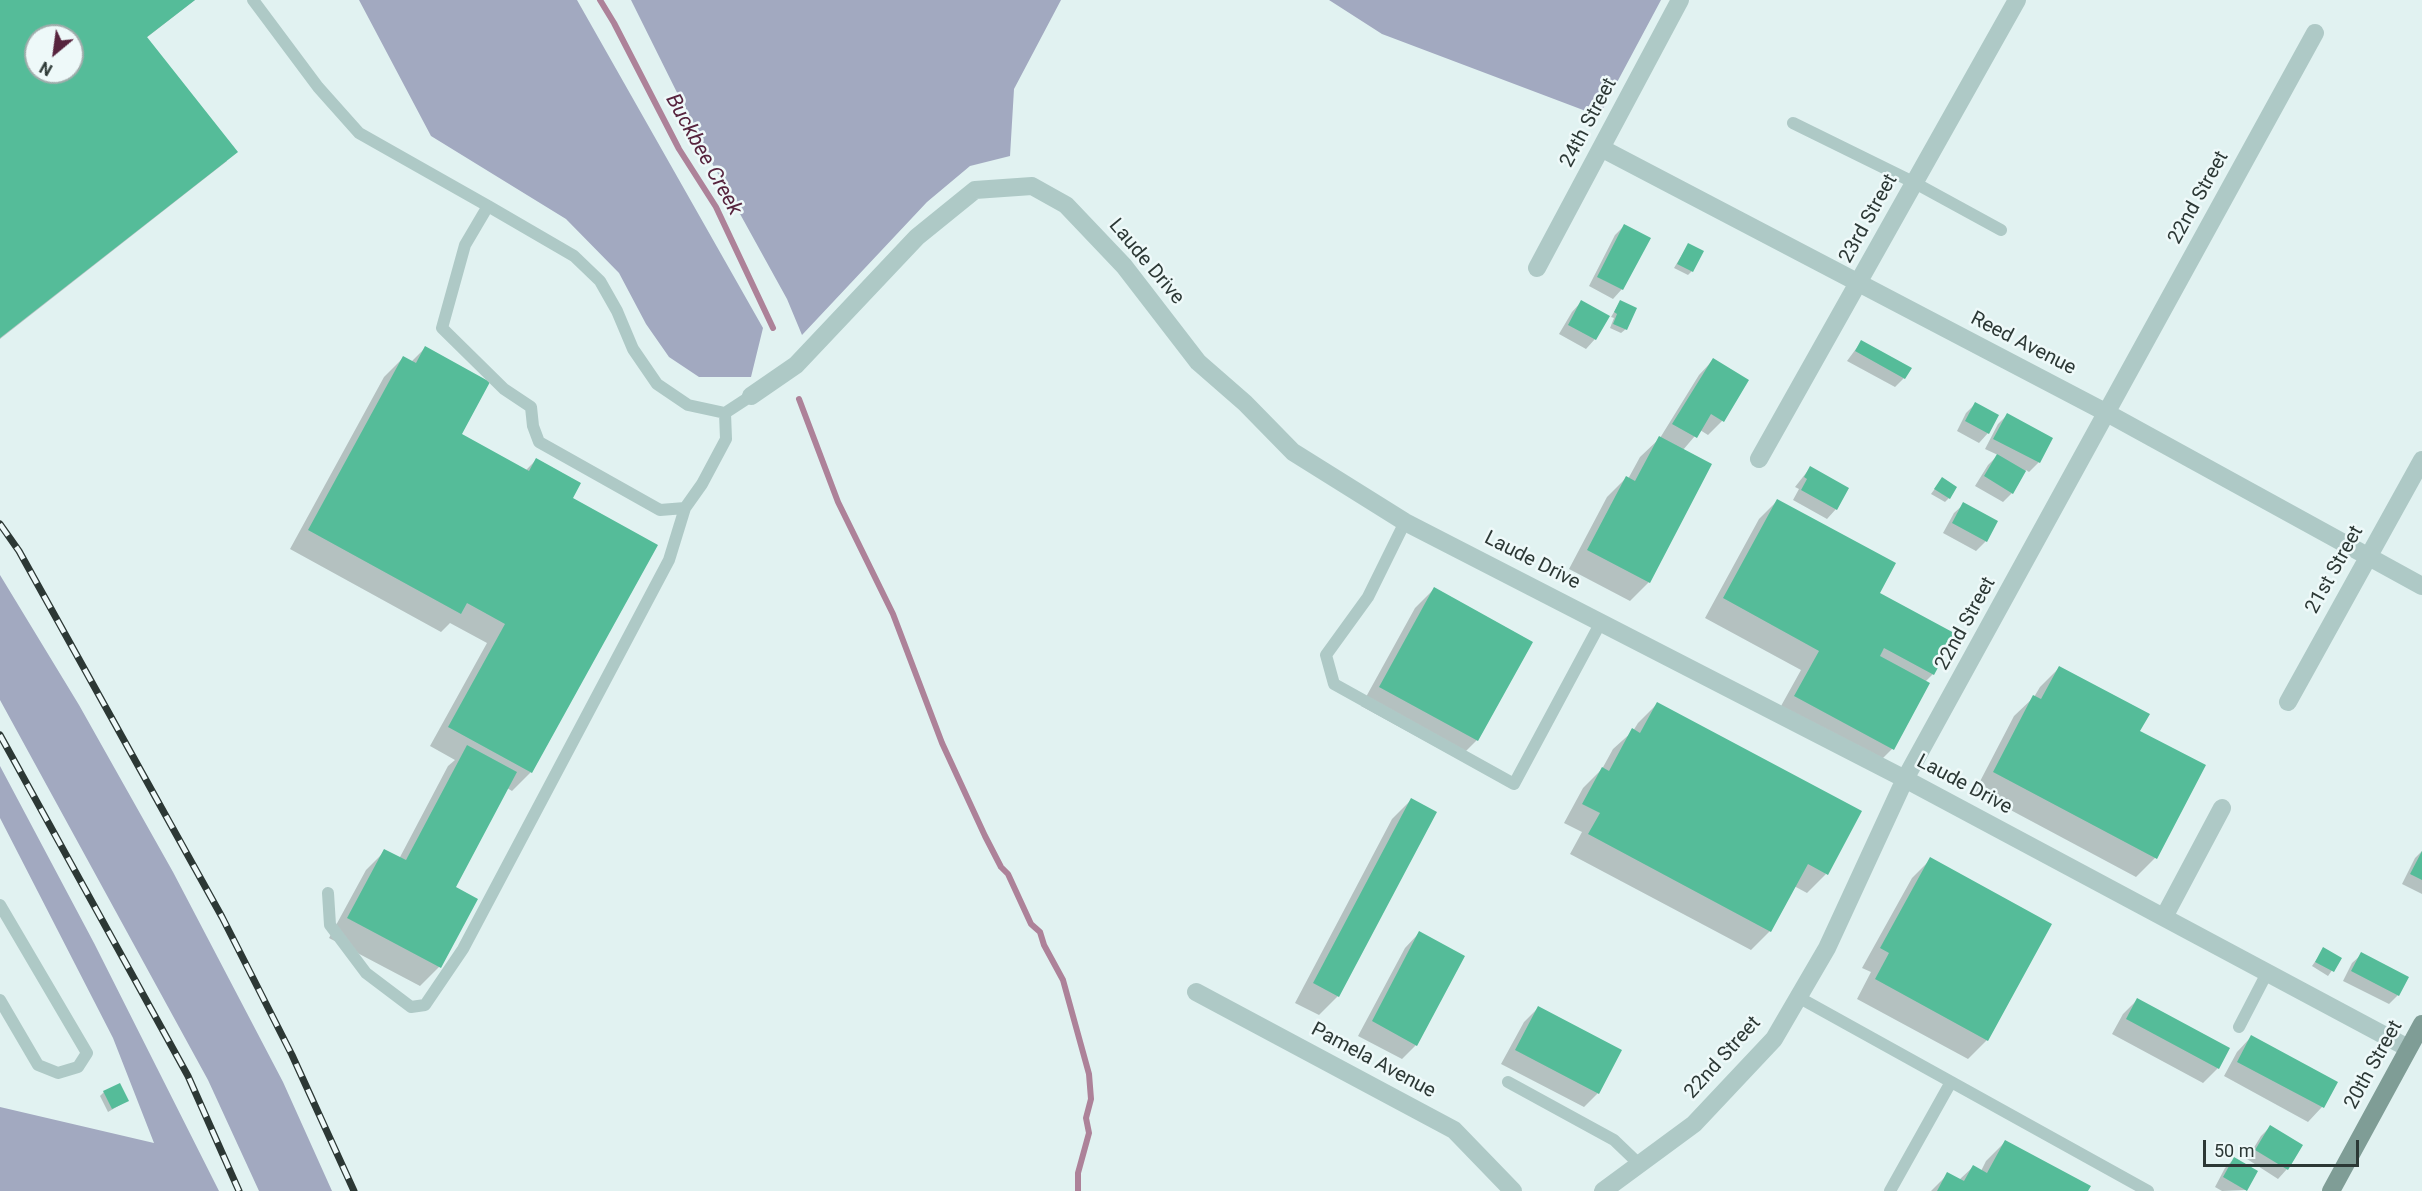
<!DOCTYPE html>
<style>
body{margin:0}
#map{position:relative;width:2422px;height:1191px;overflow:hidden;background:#e1f2f1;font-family:Roboto,sans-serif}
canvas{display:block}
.north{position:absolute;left:24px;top:24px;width:60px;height:60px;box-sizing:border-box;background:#eef9f9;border:2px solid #a0acab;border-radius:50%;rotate:209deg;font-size:16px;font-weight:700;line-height:24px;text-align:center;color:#2c3835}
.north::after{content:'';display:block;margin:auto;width:21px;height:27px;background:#57243e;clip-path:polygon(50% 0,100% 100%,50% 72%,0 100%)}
.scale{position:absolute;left:2203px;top:1140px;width:156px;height:27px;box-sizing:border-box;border:3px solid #2c3835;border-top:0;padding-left:8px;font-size:18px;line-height:21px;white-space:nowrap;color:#2c3835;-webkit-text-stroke:4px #eef9f9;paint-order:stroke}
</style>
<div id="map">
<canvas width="2422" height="1191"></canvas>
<div class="north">N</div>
<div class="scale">50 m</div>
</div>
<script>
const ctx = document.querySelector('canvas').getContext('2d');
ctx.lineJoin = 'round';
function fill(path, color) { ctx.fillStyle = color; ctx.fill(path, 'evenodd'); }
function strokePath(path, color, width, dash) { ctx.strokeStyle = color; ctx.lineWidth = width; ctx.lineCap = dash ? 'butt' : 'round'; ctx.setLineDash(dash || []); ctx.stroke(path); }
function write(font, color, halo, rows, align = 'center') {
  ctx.font = font + ' Roboto,sans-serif'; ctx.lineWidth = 5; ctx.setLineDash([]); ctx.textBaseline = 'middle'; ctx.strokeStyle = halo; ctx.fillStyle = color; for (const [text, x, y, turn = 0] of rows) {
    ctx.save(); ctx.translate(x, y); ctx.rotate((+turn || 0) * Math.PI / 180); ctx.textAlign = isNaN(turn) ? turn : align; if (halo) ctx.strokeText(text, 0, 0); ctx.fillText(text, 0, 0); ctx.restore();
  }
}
fill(new Path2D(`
 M359,0H577L763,328L751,377H699L669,357L646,324L619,273L566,219L431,136Z
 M631,0H1061L1014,89L1010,156L970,166L927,202L802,335L787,299L713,165Z
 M1329,0H1661L1599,116L1382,34Z
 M0,575L79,705L173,872L283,1082L332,1191H259L208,1080L0,700Z
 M0,766L94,943L219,1191H0V1107L154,1143L113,1038L0,818Z`), '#a2a9c0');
fill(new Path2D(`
 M0,0H195L146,38L227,161L0,339ZM36,36H72V72H36Z
 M1624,226L1622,289L1613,299L1589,286L1615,235Z
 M1688,245L1692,271L1688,275L1674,268Z
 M1581,302L1608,317L1595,339L1586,349L1559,334L1572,312Z
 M1620,302L1626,329L1621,333L1610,328L1614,318L1611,317Z
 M1861,342L1904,378L1895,387L1847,361Z
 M425,348L460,435L525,471L536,460L571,499L531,772L512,791L507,788L454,888L476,899L439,967L420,986L329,938L366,870L385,851L399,859L448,766L455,760L430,746L487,643L450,623L441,632L290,549L384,377L403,358L411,362Z
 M1713,360L1722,421L1708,435L1700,430L1683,450L1649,582L1630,601L1569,569L1607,497L1626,478L1628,479L1640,457L1660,438L1699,375Z
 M1976,403L1988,433L1979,443L1957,431L1966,413Z
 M2007,415L2039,462L2029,472L2026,470L2012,493L2003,502L1975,486L1988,465L1998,455L1985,449L1998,424Z
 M1810,468L1836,509L1827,519L1793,500L1799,489L1795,487Z
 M1942,479L1949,498L1945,502L1931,494Z
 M1778,500L1878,594L1933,674L1925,682L1892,749L1873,768L1776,715L1801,670L1705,618L1759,519Z
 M1964,504L1996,522L1986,541L1976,551L1943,533L1954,513Z
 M1434,589L1477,740L1458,759L1361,706L1415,608Z
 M2059,668L2138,732L2155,858L2136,877L1975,791L2014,716L2034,697L2040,687Z
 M1657,704L1826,874L1807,893L1794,886L1770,931L1751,950L1570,854L1582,832L1564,823L1583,788L1602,769L1613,749L1633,731L1638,723Z
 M1411,800L1338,996L1319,1015L1295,1003L1392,819Z
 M2422,851V894L2402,884L2415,858Z
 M1931,859L1987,1040L1968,1059L1857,999L1871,972L1862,968L1912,878Z
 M1419,933L1416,1045L1402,1059L1358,1036L1405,948Z
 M2324,949L2340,959L2328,976L2312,966Z
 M2362,954L2398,995L2389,1004L2343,981L2352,963Z
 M2137,1000L2228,1049L2218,1068L2203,1083L2112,1034L2123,1014Z
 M1538,1008L1598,1093L1584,1107L1501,1064L1524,1022Z
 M2251,1037L2336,1083L2322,1107L2308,1122L2224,1076L2237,1052Z
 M104,1092L127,1101L108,1112L100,1096Z
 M2270,1127L2287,1169L2278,1179L2247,1159L2261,1136Z
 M2005,1142L2086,1191H1931L1948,1174L1959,1180L1973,1167L1981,1171L1986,1161Z
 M2234,1159L2246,1190L2222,1191L2215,1187L2225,1168Z`), '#0003');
strokePath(new Path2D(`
 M600,0L614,23L679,149L716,207L773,328
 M799,399L838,502L893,614L942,743L985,836L1001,867L1008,874L1031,924L1040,932L1044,945L1063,980L1089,1074L1091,1099L1086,1118L1089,1133L1078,1173V1191`), '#ad8299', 6);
fill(new Path2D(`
 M0,0H195L147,37L238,152L0,338ZM36,36H72V72H36Z
 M1624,224L1651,238L1623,290L1597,277Z
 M1688,243L1704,251L1693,272L1677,264Z
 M1581,300L1610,316L1596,340L1568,325Z
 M1620,300L1637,308L1627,330L1613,324L1617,314L1614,312Z
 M1861,340L1912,368L1905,379L1855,351Z
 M425,346L490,382L462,434L529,471L536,458L581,483L573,498L658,545L532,773L448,727L505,624L467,603L461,614L308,530L403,356L416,363Z
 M1713,358L1749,380L1724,422L1711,414L1697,438L1672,424Z
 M1975,402L1999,415L1989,434L1965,421Z
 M2007,413L2053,438L2040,463L1993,439Z
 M1659,436L1712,464L1650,583L1587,550L1626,476L1635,481Z
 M1997,454L2026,471L2013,494L1984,476Z
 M1810,466L1849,488L1837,510L1801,490L1807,479L1804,477Z
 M1942,477L1957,487L1950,499L1934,489Z
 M1777,499L1896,563L1880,593L1956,634L1934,675L1884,648L1880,656L1930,683L1894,750L1794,696L1819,651L1723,598Z
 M1963,502L1998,521L1987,542L1952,523Z
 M1434,587L1533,642L1478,741L1379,687Z
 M2059,666L2150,714L2140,731L2206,765L2157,859L1993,772L2033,695L2041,699Z
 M1657,702L1862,811L1828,875L1808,864L1771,932L1588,834L1600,813L1582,804L1602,767L1609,771L1632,728L1640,733Z
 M467,745L517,772L456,887L478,899L441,968L347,918L384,849L406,860Z
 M1411,798L1437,812L1339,997L1313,983Z
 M2422,851V880L2410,874Z
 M1930,857L2052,924L1988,1041L1875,979L1889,953L1880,948Z
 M1419,931L1465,956L1417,1046L1372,1021Z
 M2323,947L2342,958L2334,972L2315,962Z
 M2361,952L2409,977L2399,996L2351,971Z
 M2137,998L2230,1048L2219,1069L2126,1019Z
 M1538,1006L1622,1050L1599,1094L1515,1050Z
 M2251,1035L2338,1082L2324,1108L2237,1062Z
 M120,1083L129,1101L112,1109L103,1091Z
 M2270,1125L2303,1145L2288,1170L2255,1150Z
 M2005,1140L2091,1186L2088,1191H1937L1947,1172L1964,1181L1973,1165L1987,1173Z
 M2234,1157L2258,1171L2247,1191L2223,1177Z`), '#55bc99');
strokePath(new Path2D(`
 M253,0L318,87L359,133L488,206
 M1793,123L1915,183L2001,230
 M725,413L726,439L702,484L685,508L660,510L539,442L533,426L531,407L504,389L442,328L465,245L488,206L574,256L600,281L617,311L633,349L657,384L688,405L725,413L751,396
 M1405,522L1368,597L1326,655L1334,684L1514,784L1601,622
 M328,893L330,925L366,973L411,1007L425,1005L463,949L669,560L685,508
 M0,905L87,1053L78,1067L58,1073L38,1065L0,1000
 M1798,997L2148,1191
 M2239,1027L2267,973
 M1508,1082L1614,1140L1639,1164
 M1890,1191L1951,1082`), '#aec9c6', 12);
strokePath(new Path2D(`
 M1601,148L2107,413L2422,586
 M1537,268L1680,0
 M751,396L796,365L917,237L975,190L1032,186L1066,205L1124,266L1198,362L1245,403L1293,452L1405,522L1905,779L2408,1048
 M1759,459L2017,0
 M2288,702L2422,460
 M2164,917L2222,808
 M1196,992L1454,1130L1513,1191
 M1603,1191L1694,1124L1774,1039L1827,948L1905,779L2315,33`), '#aec9c6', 18);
strokePath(new Path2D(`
 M2331,1191L2422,1024`), '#7f9d96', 18);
const rail = new Path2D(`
 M0,524L19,551L222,917L292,1055L354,1191
 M0,735L188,1076L239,1191`);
strokePath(rail, '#2c3835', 7);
strokePath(rail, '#eef9f9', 4.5, [14]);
write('20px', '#2c3835', '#eef9f9', [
 ["24th Street",1589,123,-62],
 ["22nd Street",2199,198,-61],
 ["23rd Street",1869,219,-61],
 ["Laude Drive",1146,262,50],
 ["Reed Avenue",2023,344,27],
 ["Laude Drive",1532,561,27],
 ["21st Street",2335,570,-61],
 ["22nd Street",1966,624,-61],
 ["Laude Drive",1964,785,28],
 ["22nd Street",1723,1058,-48],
 ["Pamela Avenue",1373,1061,28],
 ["20th Street",2374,1065,-61]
]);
write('italic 21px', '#57243e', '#eef9f9', [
 ["Buckbee Creek",703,155,61]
]);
</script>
